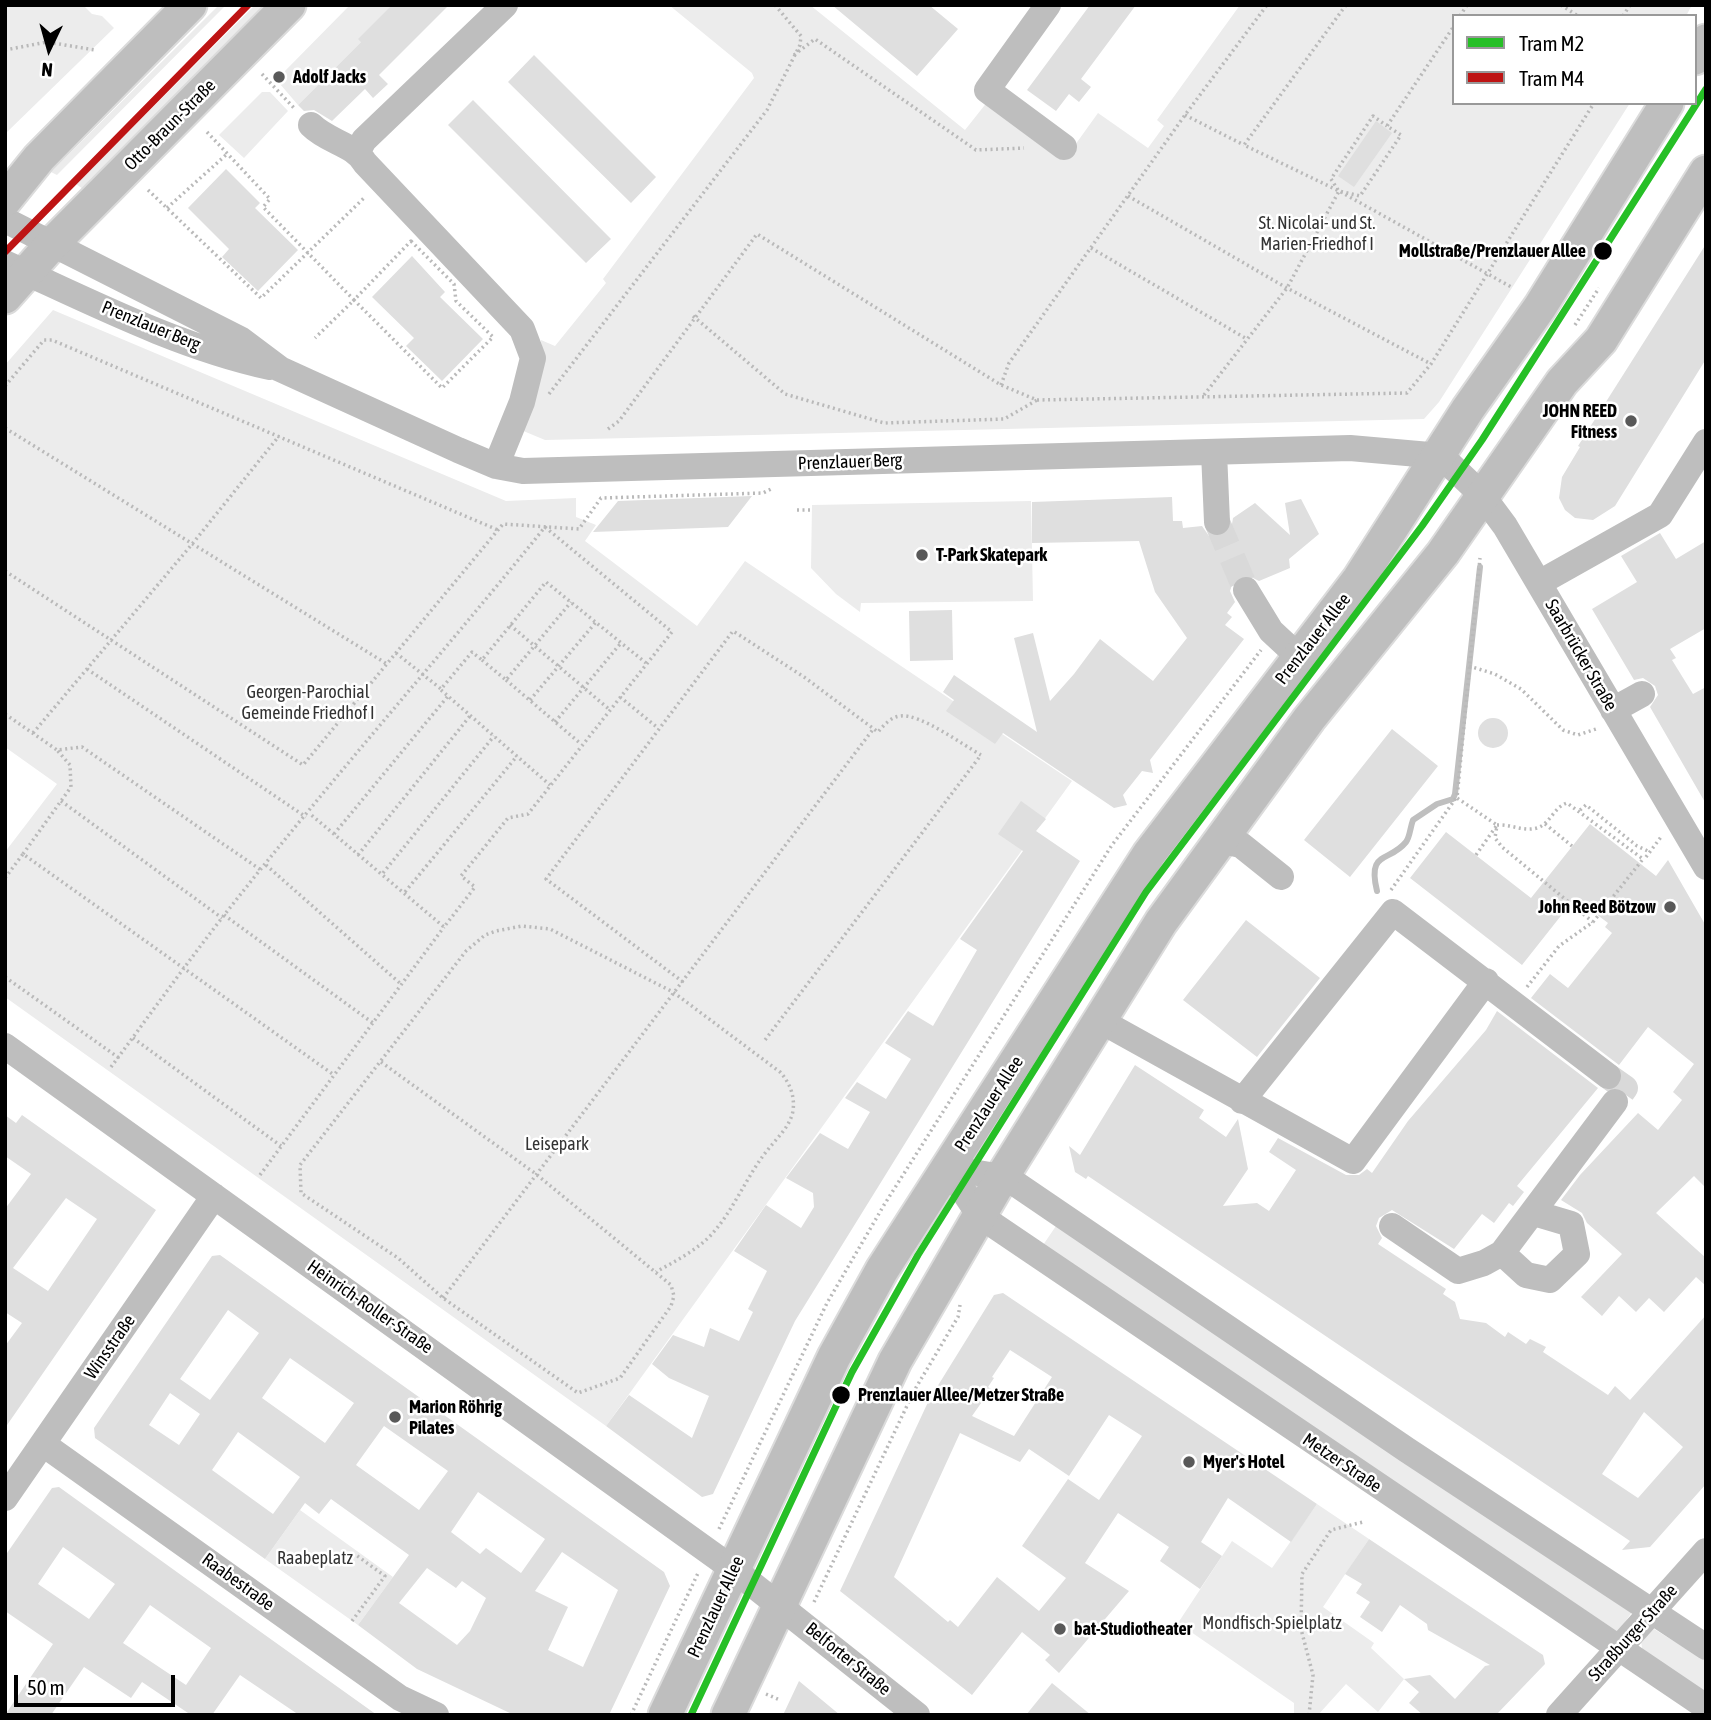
<!DOCTYPE html>
<meta charset="utf-8">
<style>
body{margin:0}
#map{position:relative;width:1711px;height:1720px;overflow:hidden;background:#fff;font-family:"Asap Condensed",sans-serif}
canvas{display:block}
.frame{position:absolute;inset:0;border:7px solid #000;pointer-events:none}
.legend{position:absolute;left:1452px;top:14px;width:245px;height:91px;box-sizing:border-box;background:#fff;border:2px solid #999;margin:0;padding:9px 12px;list-style:none;font-size:21px;color:#000}
.legend li{display:flex;align-items:center;gap:14px;height:35px}
.legend b{width:35px;border:2px solid #999}
.north{position:absolute;left:14px;top:14px;width:70px;height:70px;-webkit-text-stroke:5px #fff;paint-order:stroke;rotate:185deg;font-size:19px;font-weight:700;line-height:28px;text-align:center;color:#000}
.north::after{content:'';display:block;margin:auto;width:24px;height:32px;background:#000;clip-path:polygon(50% 0,100% 100%,50% 72%,0 100%)}
.scale{position:absolute;left:14px;top:1675px;width:161px;height:32px;box-sizing:border-box;border:4px solid #000;border-top:0;padding-left:9px;font-size:21px;line-height:24px;white-space:nowrap;color:#000;-webkit-text-stroke:5px #fff;paint-order:stroke}
</style>
<div id="map">
<canvas width="1711" height="1720"></canvas>
<div class="frame"></div>
<ul class="legend">
<li><b style="height:9px;background:#26bf26"></b>Tram M2</li>
<li><b style="height:9px;background:#be1414"></b>Tram M4</li>
</ul>
<div class="north">N</div>
<div class="scale">50 m</div>
</div>
<script>
const ctx = document.querySelector('canvas').getContext('2d');
ctx.lineJoin = 'round';
function fill(path, color) { ctx.fillStyle = color; ctx.fill(path, 'evenodd'); }
function strokePath(path, color, width, dash) { ctx.strokeStyle = color; ctx.lineWidth = width; ctx.lineCap = dash ? 'butt' : 'round'; ctx.setLineDash(dash || []); ctx.stroke(path); }
function write(font, color, halo, rows, align = 'center') {
  ctx.font = font + ' "Asap Condensed",sans-serif'; ctx.lineWidth = 5; ctx.setLineDash([]); ctx.textBaseline = 'middle'; ctx.strokeStyle = halo; ctx.fillStyle = color; for (const [text, x, y, turn = 0] of rows) {
    ctx.save(); ctx.translate(x, y); ctx.rotate((+turn || 0) * Math.PI / 180); ctx.textAlign = isNaN(turn) ? turn : align; if (halo) ctx.strokeText(text, 0, 0); ctx.fillText(text, 0, 0); ctx.restore();
  }
}
fill(new Path2D(`
 M5,5H83L92,14L102,16L114,28L5,134Z
 M219,5H226L57,175L51,172Z
 M255,5H265L83,189L76,184Z
 M350,5H392L361,42L298,105L280,84L281,75Z
 M669,5H810L965,130L988,101L1070,152L1098,113L1148,148L1164,126L1157,120L1240,5H1692L1686,16H1454V103H1630L1439,402L1424,419L545,440L521,430L542,354L541,340L555,346L606,283L603,279L754,78L752,73Z
 M262,92H270L288,111L244,158L219,135Z
 M53,310L506,501L576,498V517L596,525L585,541L697,626L745,561L1072,781L606,1426L5,997V852L57,784L5,747V365Z
 M1031,501L1033,601L861,603L860,612L836,594L811,568L812,505Z
 M1056,1226L1632,1612L1618,1632L1041,1248Z
 M1317,1504L1369,1539L1323,1607L1374,1643L1371,1648L1404,1679L1378,1712L1346,1684L1318,1715H1294V1703L1178,1623L1232,1541L1272,1568Z
 M300,1510L393,1577L358,1625L265,1559Z
 M1654,1629L1706,1661V1693L1643,1652L1641,1642L1648,1631Z`), '#ececec');
strokePath(new Path2D(`
 M1377,891C1367,850 1389,863 1406,842C1410,837 1410,828 1413,820L1437,804L1453,799L1455,794L1480,567`), '#bfbfbf', 6);
fill(new Path2D(`
 M392,5H449L379,75L388,84L373,98L365,89L332,121L314,110L304,111L298,105L361,42L358,39Z
 M832,5H929L958,29L917,76Z
 M1090,5H1136L1081,79L1091,87L1079,102L1069,94L1056,111L1027,90Z
 M534,55L656,177L631,203L508,82Z
 M473,100L611,239L586,263L448,125Z
 M1376,121L1392,133L1354,187L1338,176Z
 M226,169L260,203L255,208L298,250L258,291L222,257L229,249L188,208Z
 M1706,244V359L1615,506L1593,520L1575,518L1565,510L1559,498L1562,477L1580,447L1578,446Z
 M412,256L445,292L440,297L483,339L442,381L406,346L414,338L372,297Z
 M752,496L728,527L593,532L618,501Z
 M1172,497L1173,521H1182L1183,528L1202,526L1209,536L1217,538L1231,530L1233,518L1255,503L1290,535L1285,503L1301,499L1319,534L1289,559L1290,568L1259,581L1245,574L1233,582L1230,591L1235,602L1227,613L1232,617L1225,625L1244,639L1150,760L1153,773L1142,771L1123,795L1127,805L1114,808L1003,733L995,744L946,711L954,700L943,692L954,675L1037,732L1014,638L1033,633L1050,701L1074,674L1100,639L1153,681L1187,638L1155,592L1139,541L1032,543V502Z
 M1660,533L1676,559L1706,541V628L1670,649L1676,658L1672,660L1693,694L1706,687V804L1650,707L1658,695L1655,686L1643,678L1634,680L1592,609L1637,582L1621,556Z
 M952,610L953,660L910,661L909,611Z
 M1478 733a15 15 0 1 1 30 0a15 15 0 1 1-30 0Z
 M1392,729L1438,766L1350,877L1304,840Z
 M1021,801L1046,819L1036,831L1080,861L795,1321L713,1494L702,1497L606,1426L629,1395L692,1438L709,1396L669,1378L652,1364L673,1335L704,1347L710,1328L739,1341L753,1312L748,1309L767,1271L734,1251L766,1205L801,1228L814,1207L813,1193L786,1178L820,1133L848,1149L870,1112L845,1098L857,1082L886,1099L911,1059L885,1043L908,1011L933,1026L977,950L960,939L1023,851L998,834Z
 M1590,824L1656,876L1668,860L1706,926V1188L1694,1176L1656,1213L1706,1258V1286L1696,1277L1664,1312L1649,1298L1636,1312L1619,1296L1602,1316L1581,1297L1622,1254L1587,1223L1582,1213L1561,1200L1580,1175L1638,1113L1658,1130L1682,1100L1673,1092L1694,1064L1648,1027L1619,1065L1531,998L1550,974L1568,988L1612,933L1605,927L1608,923L1575,898L1522,965L1410,878L1446,832L1531,898Z
 M1246,920L1320,978L1257,1057L1183,1000Z
 M1497,1011L1598,1088L1517,1186L1524,1192L1513,1206L1509,1203L1494,1223L1482,1214L1454,1249L1392,1210L1379,1218L1376,1226L1382,1238L1378,1244L1446,1289L1443,1294L1455,1302L1460,1319L1486,1323L1505,1337L1508,1332L1526,1344L1530,1339L1546,1347L1543,1352L1608,1395L1615,1386L1630,1400L1706,1315V1484L1650,1547L1622,1550L1630,1541L1088,1176L1086,1179L1075,1172L1069,1146L1080,1155L1135,1065L1204,1110L1199,1118L1226,1137L1238,1119L1248,1169L1223,1206L1257,1203L1269,1211L1296,1170L1269,1152L1278,1138L1346,1175H1359L1367,1169L1372,1173L1408,1121L1486,1030ZM1644,1412L1683,1447L1638,1498L1602,1474Z
 M5,1115L16,1123L22,1115L156,1210L5,1428V1346L22,1323L5,1312V1209L31,1174L5,1156ZM66,1198L97,1219L48,1291L13,1268Z
 M220,1255L664,1572L670,1586L609,1715H514L417,1669L358,1625L409,1555L331,1499L319,1514L305,1503L265,1559L95,1438L94,1428L212,1256ZM228,1310L259,1333L210,1400L180,1379ZM290,1358L354,1403L325,1443L262,1398ZM170,1393L200,1414L179,1445L149,1425ZM384,1426L448,1471L419,1510L356,1465ZM238,1432L300,1477L273,1514L212,1470ZM478,1492L545,1539L521,1573L486,1548L480,1554L451,1532ZM562,1552L618,1590L583,1667L548,1650L568,1607L535,1591ZM427,1568L456,1588L462,1581L486,1598L470,1631L457,1645L399,1603Z
 M1003,1293L1317,1504L1291,1542L1228,1498L1201,1542L1222,1556L1200,1589L1160,1561L1169,1547L1118,1513L1085,1563L1129,1591L1059,1673L1045,1660L1050,1655L1022,1632L972,1695L840,1591L929,1400L994,1295ZM1010,1350L1052,1377L1014,1436L972,1416L991,1389L988,1387L994,1378L992,1377ZM1109,1415L1142,1436L1099,1500L1068,1479L1022,1546L1066,1578L1039,1611L997,1577L958,1627L950,1620L948,1622L894,1577L960,1433L1020,1462L1029,1449L1069,1476Z
 M59,1487L181,1575L377,1715H299L240,1675L212,1715H191L142,1682L131,1698L84,1667L51,1715H5L53,1644L5,1611V1556L52,1488ZM63,1547L115,1584L89,1619L38,1584ZM150,1605L211,1648L186,1685L123,1643Z
 M1369,1539L1543,1655L1545,1664L1496,1715H1423L1409,1703L1419,1692L1404,1679L1430,1675L1455,1699L1485,1666L1490,1665L1428,1630L1427,1624L1400,1605L1382,1632L1360,1617L1370,1602L1356,1593L1362,1584L1345,1574Z
 M799,1681L840,1715H783Z
 M1052,1683L1091,1715H1026Z`), '#dfdfdf');
strokePath(new Path2D(`
 M1217,522L1246,590
 M1608,1076L1625,1088L1615,1102`), '#d9d9d9', 26, [26, 13]);
const major = new Path2D(`
 M1695,58L1706,41
 M5,200L39,158L190,5
 M5,297L52,244L289,5
 M665,1715L834,1357L882,1270L1149,854L1359,579L1468,409L1540,307L1667,103
 M728,1715L895,1361L1002,1177L1161,922L1309,719L1443,553L1562,382L1601,340L1706,172`);
strokePath(major, '#dbdbdb', 37);
strokePath(new Path2D(`
 M1346,5L1244,145L1339,191L1513,288
 M1561,5L1578,16
 M1460,16L1467,5
 M1623,16L1630,5
 M5,50L47,42L95,50
 M794,55L815,39L976,150L1024,148
 M262,74L294,108
 M1185,115L1244,145
 M207,132L270,199L263,207L354,300L315,338
 M148,190L261,298L365,197
 M1338,190L1331,179L1373,116L1387,126
 M1128,196L1287,288L1431,364
 M167,208L227,154
 M411,241L454,284L456,301L493,337L442,388L354,300Z
 M1091,248L1247,339
 M693,316L785,394L884,423L1004,419L1037,400
 M1575,325L1599,288
 M1001,385L1009,363L1185,115L1267,5
 M5,386L44,340H52L498,530
 M549,394L767,110L800,45L801,36L775,5
 M1204,395L1287,288L1339,191L1360,196L1401,135L1387,126L1454,26
 M5,428L387,664
 M608,429L619,421L757,234L1001,385L1037,400L1407,393L1431,364L1594,103
 M797,510H812
 M5,571L303,765L503,524L579,529L601,498L763,493L771,489
 M510,625L610,710
 M396,653L441,689L472,652L482,660L546,582L646,663
 M482,660L506,680L571,602
 M1469,666L1495,674L1521,689L1563,730L1578,735L1596,729
 M87,669L306,817
 M506,680L581,744
 M441,690L550,785
 M620,697L658,728
 M530,700L596,622
 M5,714L57,750L82,747L261,870
 M555,722L621,643
 M33,733L193,543L279,436
 M61,801L222,918
 M1580,810L1586,805L1637,846L1650,852
 M1545,824L1572,846
 M334,834L448,696
 M23,854L71,787L70,765L57,750
 M358,855L470,716
 M1476,855L1497,825L1457,798L1480,558
 M1646,857L1661,837
 M266,865L402,985
 M383,873L494,736
 M5,878L23,854L334,1075
 M1391,890L1456,798
 M405,892L517,756
 M224,915L373,1023
 M5,977L119,1058
 M683,982L546,879L733,631L804,677L878,732C884,725 891,717 900,716C920,713 963,745 981,755L765,1040
 M1527,987L1559,946L1593,922L1643,859L1567,803C1554,807 1550,824 1537,828C1524,832 1511,824 1497,825L1495,838L1502,847L1593,922
 M133,1038L281,1146
 M381,1062L536,1174L671,1285L674,1296L671,1306L620,1378L578,1393L443,1298L398,1258L301,1193L300,1165L466,951L485,935L496,931L522,926L550,929L673,992L780,1072C790,1083 795,1096 793,1111C790,1126 779,1136 770,1147C747,1174 734,1211 710,1236C694,1252 675,1261 656,1272
 M111,1067C149,1016 186,964 225,914C328,783 440,657 545,527L672,632L528,814L508,818L461,876L475,887L444,927L309,813
 M260,1175L444,927
 M443,1298L874,728
 M719,1529L827,1303L884,1205L1112,845L1261,650
 M814,1602L914,1391L958,1317L960,1305
 M352,1621L385,1576L356,1555
 M766,1694L780,1700
 M631,1715L699,1571
 M1309,1715L1313,1675L1301,1629L1302,1574L1331,1530L1363,1522`), '#b9b9b9', 3.5, [2, 3.5]);
strokePath(new Path2D(`
 M1048,5L987,90L1064,147
 M311,125C328,142 354,144 365,163L522,329L533,358L522,402L496,466
 M358,151L364,140L505,5
 M5,220L240,339L280,369L458,450L496,466L523,471L1350,448L1441,456L1482,495L1505,526L1706,867
 M5,263C91,302 178,347 270,367
 M1214,452L1217,522
 M1539,583L1660,515L1706,442
 M1246,590L1271,631L1299,657
 M1613,710L1642,694
 M1219,840L1241,845L1281,877
 M1099,1020L1353,1161L1486,981
 M5,1046L733,1569L917,1715
 M1242,1101L1393,912L1608,1076
 M948,1168L980,1216L1706,1707
 M948,1168L1002,1177L1016,1184L1407,1450L1706,1647
 M1392,1226L1458,1271L1484,1263L1502,1253L1615,1102
 M1502,1253L1526,1275L1550,1280L1577,1254L1571,1224L1534,1213
 M43,1444L400,1698L436,1715
 M5,1498L214,1196
 M1559,1715L1706,1551`), '#bebebe', 26);
strokePath(major, '#bebebe', 33);
strokePath(new Path2D(`
 M691,1715L852,1372L918,1255L1146,892L1422,526L1482,440L1706,89`), '#26bf26', 7);
strokePath(new Path2D(`
 M5,252L248,5`), '#be1414', 7);
for (const [x, y, r, color] of [
 [279,77,7,"#595959"],
 [1603,251,10,"#000"],
 [1631,421,7,"#595959"],
 [922,555,7,"#595959"],
 [1670,907,7,"#595959"],
 [841,1395,10,"#000"],
 [395,1417,7,"#595959"],
 [1189,1462,7,"#595959"],
 [1060,1629,7,"#595959"]
]) { const dot = new Path2D(); dot.arc(x, y, r, 0, 2 * Math.PI); ctx.fillStyle = color; ctx.fill(dot); strokePath(dot, '#fff', 2.5); }
write('bold 18px', '#000', '#fff', [
 ["Adolf Jacks",293,77],
 ["JOHN REED",1617,411,"right"],
 ["Fitness",1617,432,"right"],
 ["T-Park Skatepark",936,555],
 ["John Reed Bötzow",1656,907,"right"],
 ["Marion Röhrig",409,1407],
 ["Pilates",409,1428],
 ["Myer's Hotel",1203,1462],
 ["bat-Studiotheater",1074,1629]
], 'left');
write('18px', '#000', '#fff', [
 ["Otto-Braun-Straße",170,125,-45],
 ["Prenzlauer Berg",151,326,22],
 ["Prenzlauer Berg",850,462,-2],
 ["Prenzlauer Allee",1313,639,-52],
 ["Saarbrücker Straße",1581,655,60],
 ["Prenzlauer Allee",989,1104,-57],
 ["Heinrich-Roller-Straße",370,1307,35],
 ["Winsstraße",110,1347,-55],
 ["Metzer Straße",1342,1463,34],
 ["Raabestraße",238,1582,36],
 ["Prenzlauer Allee",716,1607,-65],
 ["Straßburger Straße",1633,1633,-48],
 ["Belforter Straße",848,1659,39]
]);
write('18px', '#333', '#fff', [
 ["St. Nicolai- und St.",1317,223],
 ["Marien-Friedhof I",1317,244],
 ["Georgen-Parochial",308,692],
 ["Gemeinde Friedhof I",308,713],
 ["Leisepark",557,1144],
 ["Raabeplatz",315,1558],
 ["Mondfisch-Spielplatz",1272,1623]
]);
write('bold 18px', '#000', '#fff', [
 ["Mollstraße/Prenzlauer Allee",1586,251],
 ["Prenzlauer Allee/Metzer Straße",858,1395,"left"]
], 'right');
</script>
